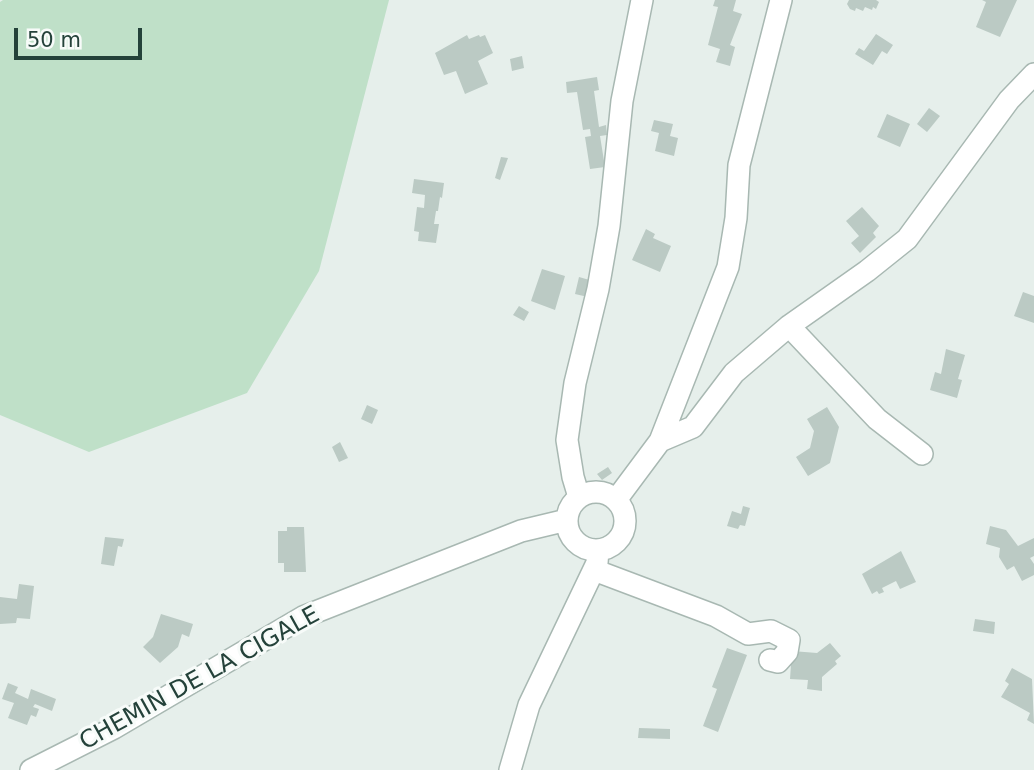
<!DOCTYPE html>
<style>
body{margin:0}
#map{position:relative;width:1034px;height:770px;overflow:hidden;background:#e6efeb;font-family:"DejaVu Sans",sans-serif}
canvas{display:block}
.scale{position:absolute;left:14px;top:28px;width:128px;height:32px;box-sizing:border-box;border:4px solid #24423a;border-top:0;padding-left:9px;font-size:21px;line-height:24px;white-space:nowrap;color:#24423a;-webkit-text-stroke:5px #f7fbf9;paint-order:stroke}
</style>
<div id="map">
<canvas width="1034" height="770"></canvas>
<div class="scale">50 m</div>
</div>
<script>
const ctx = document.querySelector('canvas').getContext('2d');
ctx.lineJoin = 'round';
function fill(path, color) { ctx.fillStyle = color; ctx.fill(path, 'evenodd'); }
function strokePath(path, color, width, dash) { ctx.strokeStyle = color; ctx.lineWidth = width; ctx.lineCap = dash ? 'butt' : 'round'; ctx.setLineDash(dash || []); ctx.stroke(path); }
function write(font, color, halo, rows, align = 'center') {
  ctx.font = font + ' "DejaVu Sans",sans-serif'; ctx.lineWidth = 6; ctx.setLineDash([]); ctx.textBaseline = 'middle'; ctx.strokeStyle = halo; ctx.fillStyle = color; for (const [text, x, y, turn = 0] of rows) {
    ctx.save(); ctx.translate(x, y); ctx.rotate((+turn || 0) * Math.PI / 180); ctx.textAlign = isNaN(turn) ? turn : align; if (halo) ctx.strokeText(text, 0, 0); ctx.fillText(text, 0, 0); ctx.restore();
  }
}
fill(new Path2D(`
 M3,0H389L319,271L247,393L89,452L0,415V2Z`), '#bfe0c8');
fill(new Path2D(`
 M715,0H736L733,11L742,14L730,45L735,47L730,66L716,62L720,49L708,45L718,7L713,6Z
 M849,0H876L879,2L876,9L873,7L872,10L865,7L863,11L856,8L855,11L850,9L847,4Z
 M982,0H1017L1000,37L976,27L986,2Z
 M876,34L893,45L887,54L882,51L873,65L855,54L859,48L864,51Z
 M467,35L469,39L479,35L480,37L485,35L493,53L478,61L488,84L465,94L456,71L444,75L435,53Z
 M522,56L524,68L512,71L510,59Z
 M597,77L599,90L594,91L599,127L606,125L607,135L600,136L605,167L590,169L585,137L591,136L590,129L583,130L577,92L567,93L566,82Z
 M929,108L940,116L927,132L917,124Z
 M887,114L910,124L900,147L877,137Z
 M654,120L673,124L670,136L678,138L674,156L655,151L659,133L651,131Z
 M501,157L508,158L500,180L495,178Z
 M414,179L444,183L442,198L440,197L438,211H436L434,224H439L436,243L418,241L419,232L414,231L417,207L424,208L425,195L412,193Z
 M862,207L879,226L873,233L876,237L860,253L851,243L859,236L846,221Z
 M646,229L655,234L653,238L671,246L660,272L632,260Z
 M542,269L565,276L555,310L531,301Z
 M579,277L593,281L588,297L575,294Z
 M1023,292L1034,296V323L1014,316Z
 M519,306L529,312L524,321L513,315Z
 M946,349L965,355L958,379L962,380L957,398L930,390L935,372L941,374Z
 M367,405L378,410L372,424L361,419Z
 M827,407L839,427L830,463L808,476L796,457L810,448L814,431L807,419Z
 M340,442L348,458L339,462L332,447Z
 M608,467L612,473L602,480L597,474Z
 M743,506L750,508L745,526L740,525L738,529L727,526L732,511L741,514Z
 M990,526L1006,530L1018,546L1034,538V556L1030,558L1034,564V575L1022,581L1014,566L1007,570L999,557L1000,548L986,544Z
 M287,527H304L306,572H284V563H278V531H287Z
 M105,537L124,539L122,547L118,546L114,566L101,564Z
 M901,551L916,582L900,589L896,581L882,588L884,592L879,594L877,591L872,594L862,574Z
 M19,584L34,586L30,619L17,618L16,623L0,624V597L17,599Z
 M161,614L193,624L189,637L182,634L178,647L160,663L143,647L153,637Z
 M975,619L995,622L994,634L973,631Z
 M830,643L841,656L835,661L837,664L822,677V691L807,689L808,680L790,679L792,651L817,653Z
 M727,648L747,655L718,732L703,726L717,689L712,687Z
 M1012,668L1032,679L1034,724L1027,720L1030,713L1001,697L1009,684L1005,681Z
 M8,683L18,687L15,693L28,699L31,689L56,699L52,711L35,704L33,707L39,709L36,717L31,715L27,725L8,718L14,703L2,699Z
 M639,728L670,729V739L638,738Z`), '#bbcac4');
const minor = new Path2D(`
 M789,326L877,419L922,454
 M660,441L728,267L736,218L739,165L781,0
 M567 521a29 29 0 1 1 58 0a29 29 0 1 1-58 0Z
 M579,497L573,477L567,440L575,383L598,289L609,226L622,101L642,0
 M616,500L660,441L693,427L734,373L789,326L867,271L907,239L1009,100L1034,74
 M594,570L716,616L748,634L771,631L789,640L787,652L778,662L770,660
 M31,770L114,728L303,617L521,531L567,520
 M510,770L529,705L597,563L598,550`);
strokePath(minor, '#a8b8b2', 24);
strokePath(minor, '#fff', 21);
write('24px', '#24423a', '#f7fbf9', [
 ["CHEMIN DE LA CIGALE",200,679,-29]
]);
</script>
